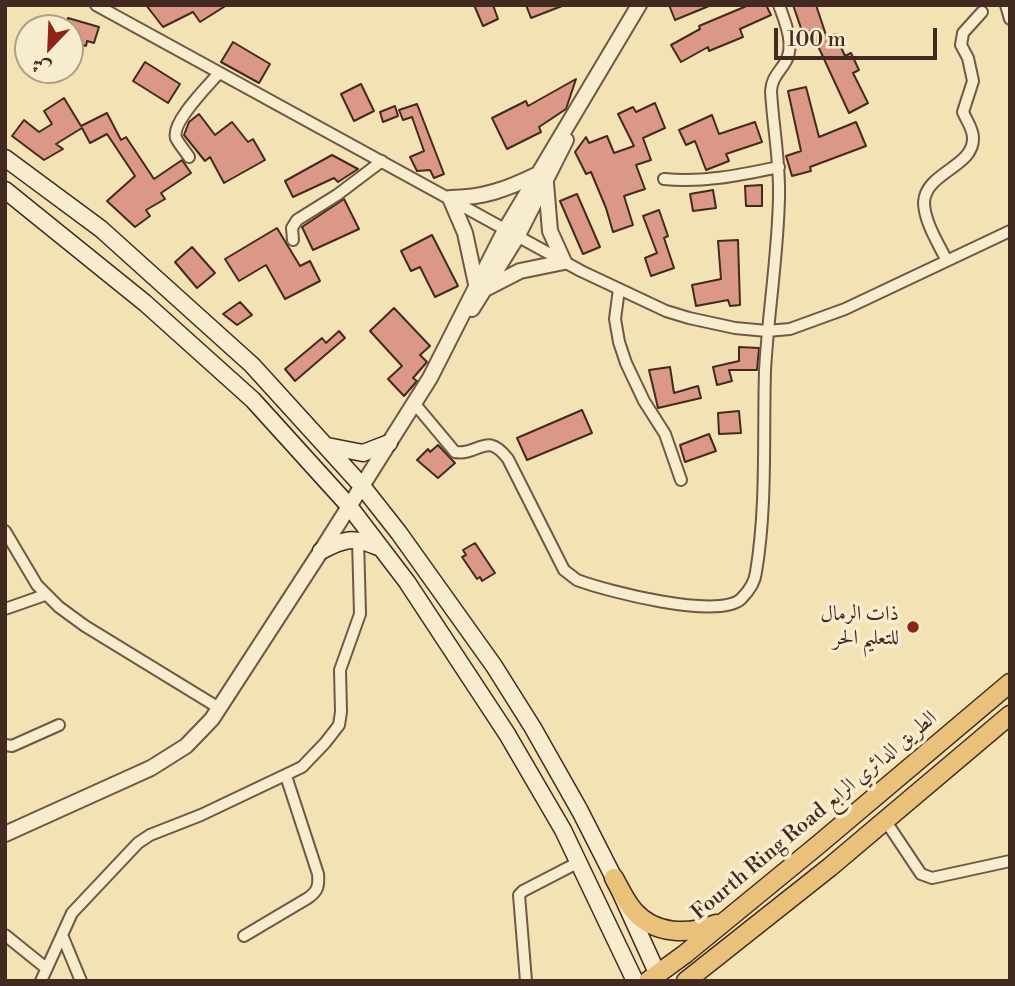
<!DOCTYPE html>
<meta charset="utf-8">
<style>
body{margin:0}
#map{position:relative;width:1015px;height:986px;overflow:hidden;background:#f3e2b3;font-family:"Libre Bodoni",Amiri,serif}
canvas{display:block}
.frame{position:absolute;inset:0;border:7px solid #432a20;pointer-events:none}
.north{position:absolute;left:14px;top:14px;width:70px;height:70px;box-sizing:border-box;background:#f7ecce;border:2px solid #af9e88;border-radius:50%;rotate:203deg;font-size:19px;font-weight:700;line-height:28px;text-align:center;color:#432a20}
.north::after{content:'';display:block;margin:auto;width:24px;height:32px;background:#8f2418;clip-path:polygon(50% 0,100% 100%,50% 72%,0 100%)}
.scale{position:absolute;left:774px;top:28px;width:163px;height:32px;box-sizing:border-box;border:4px solid #432a20;border-top:0;padding-left:9px;font-size:21px;line-height:24px;white-space:nowrap;color:#432a20;-webkit-text-stroke:5px #f7ecce;paint-order:stroke}
</style>
<div id="map">
<canvas width="1015" height="986"></canvas>
<div class="frame"></div>
<div class="north">ش</div>
<div class="scale">100 m</div>
</div>
<script>
const ctx = document.querySelector('canvas').getContext('2d');
ctx.lineJoin = 'round';
function fill(path, color) { ctx.fillStyle = color; ctx.fill(path, 'evenodd'); }
function strokePath(path, color, width, dash) { ctx.strokeStyle = color; ctx.lineWidth = width; ctx.lineCap = dash ? 'butt' : 'round'; ctx.setLineDash(dash || []); ctx.stroke(path); }
function write(font, color, halo, rows, align = 'center') {
  ctx.font = font + ' "Libre Bodoni",Amiri,serif'; ctx.lineWidth = 7; ctx.setLineDash([]); ctx.textBaseline = 'middle'; ctx.strokeStyle = halo; ctx.fillStyle = color; for (const [text, x, y, turn = 0] of rows) {
    ctx.save(); ctx.translate(x, y); ctx.rotate((+turn || 0) * Math.PI / 180); ctx.textAlign = isNaN(turn) ? turn : align; if (halo) ctx.strokeText(text, 0, 0); ctx.fillText(text, 0, 0); ctx.restore();
  }
}
const building = new Path2D(`
 M146,5H227L200,22L193,12L163,27Z
 M474,5H493L498,19L483,26Z
 M526,5H562V6L531,18Z
 M669,5H709V6L675,20Z
 M749,5H766L771,15L740,29L743,37L709,51L708,47L681,62L671,45L700,29L699,26Z
 M793,5H816L827,38L835,34L845,56L851,53L859,70L853,73L868,103L849,113L811,31L803,34Z
 M68,18L99,27L94,43L87,41L86,46L77,43L79,38L70,36L72,30L66,25Z
 M233,42L270,64L259,83L221,62Z
 M145,62L180,84L168,103L133,81Z
 M576,79L566,109L539,127L541,132L507,149L492,118L526,101L528,106Z
 M361,84L374,111L354,121L341,94Z
 M806,87L819,137L856,122L866,146L810,167L811,171L792,176L786,156L801,151L788,91Z
 M64,98L81,126L107,113L121,140L126,137L154,179L182,160L191,173L161,193L165,199L146,210L150,216L135,227L107,201L135,176L107,134L90,143L82,128L56,144L63,149L44,160L12,136L24,120L39,132L52,124L44,111Z
 M655,103L665,128L643,138L651,160L636,165L645,189L624,196L633,225L613,232L606,208L591,172L586,174L575,152L586,137L589,143L607,136L614,153L634,146L618,114L633,107L636,112Z
 M417,104L444,174L434,178L430,170L417,171L410,157L424,151L412,117L403,120L399,110Z
 M395,106L398,116L383,122L380,112Z
 M199,114L215,135L232,122L248,142L253,139L265,160L224,183L210,157L205,161L184,135L189,122Z
 M712,115L719,134L755,122L762,142L726,154L729,161L706,170L695,141L686,145L679,130Z
 M332,155L358,169L338,182L334,178L293,197L285,181Z
 M762,185V206H746L745,186Z
 M713,190L716,208L693,211L690,194Z
 M577,194L600,247L583,254L560,201Z
 M344,199L359,229L313,250L302,227Z
 M659,210L668,236L664,238L674,268L651,276L645,258L657,253L643,216Z
 M277,228L300,266L310,261L320,281L285,299L266,265L239,281L225,259Z
 M432,235L458,286L435,297L420,267L411,271L401,251Z
 M738,240L740,305L730,306L728,300L696,306L692,285L721,279L718,241Z
 M192,247L215,273L197,288L175,262Z
 M240,302L252,315L237,325L223,314Z
 M394,308L430,346L420,355L427,362L413,378L417,381L404,396L388,379L402,366L370,331Z
 M339,331L345,338L295,381L285,369L322,338L326,343Z
 M739,347L759,348L757,370H729L732,381L717,385L713,367L739,361Z
 M670,367L674,393L698,386L701,398L658,408L649,370Z
 M582,410L592,433L527,460L517,438Z
 M739,411L741,433L719,434L718,413Z
 M709,434L716,451L685,462L680,445Z
 M438,445L455,463L438,478L417,460L428,449L430,452Z
 M475,543L495,573L482,581L480,577L477,579L462,557L466,555L463,550Z`);
fill(building, '#dc9886');
strokePath(building, '#432a20', 2);
const minor = new Path2D(`
 M96,5L581,271L666,311L689,318L735,328L767,331L790,329L845,309L1010,231
 M1006,5L1010,19
 M189,157C185,151 179,144 176,138C171,122 208,86 219,73
 M664,179C703,183 740,175 779,167
 M293,240L292,228L297,220L337,195L382,161
 M946,259C938,243 924,221 924,202C926,172 974,167 973,138C973,128 966,120 963,112L973,81L968,58L961,45L963,33L982,12
 M619,289L615,319L619,342L626,363L644,401L665,434L681,480
 M414,403L455,452C479,456 486,430 508,459L564,570L577,580C606,591 718,620 741,599C748,592 755,582 756,572C767,507 763,436 765,371C768,313 778,255 779,197C780,161 773,127 771,91C772,77 779,73 786,61C795,44 785,22 779,5
 M5,531L37,585L59,607L85,626L219,708
 M5,609L45,595
 M5,745L12,746L59,725
 M885,820L921,874L932,878L1010,861
 M5,935L46,968
 M62,935L81,981
 M244,936L308,898C318,891 319,886 318,874L286,776
 M41,981L72,913L138,843L150,835L201,815L302,767L325,743L339,725L341,712L340,670L360,614L358,539
 M526,981L519,895L523,891L579,862`);
const tertiary = new Path2D(`
 M476,284L465,233L450,198C483,198 507,189 536,175
 M487,288L520,271L564,262L550,231L546,183
 M472,309L517,237L566,140
 M5,834L151,768L186,746L212,719L321,551L430,378L505,230L639,5`);
const secondary = new Path2D(`
 M5,158L101,229L252,365L362,486L399,533L494,666L533,728L580,811L614,878L658,975
 M5,190L145,303L253,400L349,506L407,582L507,734L563,830L635,981
 M327,446L363,453L389,443
 M321,551C344,539 353,536 378,547`);
const primary = new Path2D(`
 M614,878C620,889 626,902 634,911C655,935 689,935 716,924
 M648,981L685,954L818,845L1010,683
 M686,981L830,867L1010,715`);
strokePath(minor, '#6f5845', 14);
strokePath(tertiary, '#6f5845', 18);
strokePath(secondary, '#432a20', 19);
strokePath(primary, '#432a20', 21);
strokePath(minor, '#f7ecce', 10);
strokePath(tertiary, '#f7ecce', 14);
strokePath(secondary, '#f7ecce', 16);
strokePath(primary, '#eac17a', 18);
for (const [x, y, r, color] of [
 [913,627,7,"#8f2418"]
]) { const dot = new Path2D(); dot.arc(x, y, r, 0, 2 * Math.PI); ctx.fillStyle = color; ctx.fill(dot); strokePath(dot, '#f7ecce', 2.5); }
write('21px', '#432a20', '#f7ecce', [
 ["ذات الرمال",899,615],
 ["للتعليم الحر",899,639]
], 'right');
write('21px', '#432a20', '#f7ecce', [
 ["Fourth Ring Road الطريق الدائري الرابع",815,816,-40]
]);
</script>
